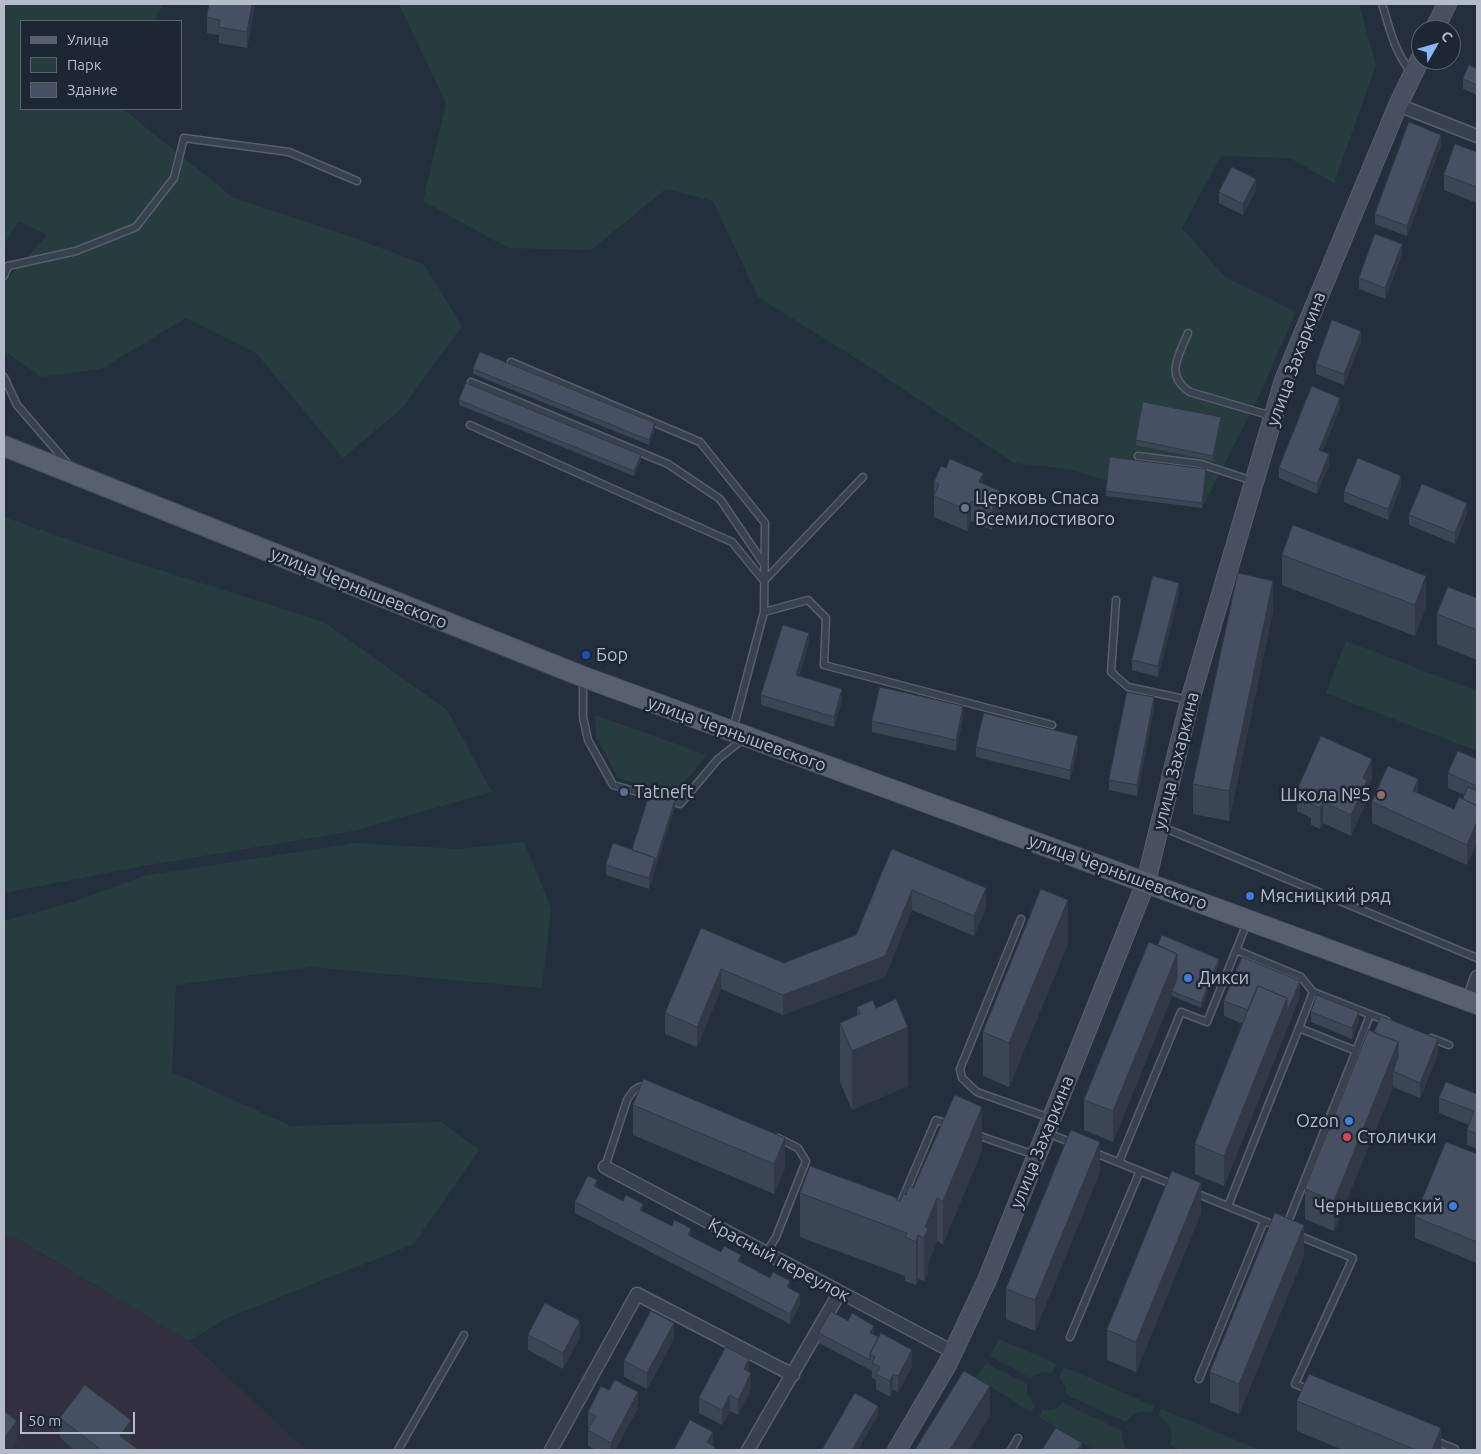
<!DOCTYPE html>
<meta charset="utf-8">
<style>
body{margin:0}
#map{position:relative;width:1481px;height:1454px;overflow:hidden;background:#242f3e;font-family:Ubuntu,sans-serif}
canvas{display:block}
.frame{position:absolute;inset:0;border:5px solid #b4bcc9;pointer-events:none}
.legend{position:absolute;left:20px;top:20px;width:162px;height:90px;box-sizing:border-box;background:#1d2633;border:1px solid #59626f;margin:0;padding:6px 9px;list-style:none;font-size:15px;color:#b4bcc9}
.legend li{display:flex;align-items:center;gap:10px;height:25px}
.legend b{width:25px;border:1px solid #59626f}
.north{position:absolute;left:1411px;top:20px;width:50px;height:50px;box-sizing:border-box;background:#1d2633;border:1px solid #59626f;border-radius:50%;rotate:52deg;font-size:14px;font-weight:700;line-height:20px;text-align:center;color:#b4bcc9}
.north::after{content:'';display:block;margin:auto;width:18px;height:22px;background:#8ab4f8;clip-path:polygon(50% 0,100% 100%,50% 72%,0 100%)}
.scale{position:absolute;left:20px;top:1412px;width:115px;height:22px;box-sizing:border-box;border:2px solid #b4bcc9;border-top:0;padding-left:6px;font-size:15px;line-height:18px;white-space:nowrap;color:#b4bcc9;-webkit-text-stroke:4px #1d2633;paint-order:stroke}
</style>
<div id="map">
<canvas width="1481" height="1454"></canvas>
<div class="frame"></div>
<ul class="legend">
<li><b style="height:6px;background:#56606e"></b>Улица</li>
<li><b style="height:14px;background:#263c3f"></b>Парк</li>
<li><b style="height:14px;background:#455162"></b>Здание</li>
</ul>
<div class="north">С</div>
<div class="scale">50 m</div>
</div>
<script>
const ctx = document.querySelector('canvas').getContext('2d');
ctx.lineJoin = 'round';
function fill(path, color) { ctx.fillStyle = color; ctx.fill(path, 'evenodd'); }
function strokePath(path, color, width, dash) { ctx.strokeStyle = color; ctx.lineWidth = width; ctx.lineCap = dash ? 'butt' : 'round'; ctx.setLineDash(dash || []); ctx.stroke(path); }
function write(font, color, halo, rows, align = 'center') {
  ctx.font = font + ' Ubuntu,sans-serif'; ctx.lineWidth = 5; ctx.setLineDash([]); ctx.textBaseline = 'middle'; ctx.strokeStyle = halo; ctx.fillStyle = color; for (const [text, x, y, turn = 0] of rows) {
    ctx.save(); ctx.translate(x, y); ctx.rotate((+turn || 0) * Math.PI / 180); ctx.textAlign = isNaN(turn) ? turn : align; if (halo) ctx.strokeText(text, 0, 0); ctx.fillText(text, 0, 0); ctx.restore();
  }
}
fill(new Path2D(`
 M4,1234L15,1238L189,1341L306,1450H4Z`), '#32303f');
fill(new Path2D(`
 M4,4H163L154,21H21V109H123L234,198L358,239L424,265L462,326L403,407L343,458L256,353L186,318L101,369L42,377L4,351V283L47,235L19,221L4,244Z
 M399,4H1359L1376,65L1334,183L1290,158L1221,156L1182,228L1225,277L1296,312L1260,394L1202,508L1068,469L1014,463L867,365L758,297L713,201L666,189L591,250L508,248L423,201L446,103Z
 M4,517L122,558L324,622L447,710L492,792L353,831L143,866L4,893Z
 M1346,641L1477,691V751L1326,693Z
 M595,715L707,755L675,794L618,778L596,737Z
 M524,842L551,908L542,988L311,967L176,985L172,1072L291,1126L442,1122L479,1150L414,1244L225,1319L189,1341L16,1238L4,1234V921L80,900L143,876L355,843L458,849Z
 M999,1339L1057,1364L1051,1373L1043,1372L1030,1378L990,1356Z
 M986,1363L1027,1384V1394L1035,1406L1031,1412L976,1378Z
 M1064,1367L1154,1406L1152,1412C1141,1411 1133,1412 1126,1422L1065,1394L1066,1388L1059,1377Z
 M1062,1402L1122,1431V1438L1126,1450H1094L1039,1417L1042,1410C1051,1411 1058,1410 1062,1402Z
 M1161,1409L1260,1450H1181L1170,1445C1174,1433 1170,1422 1159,1416Z`), '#263c3f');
const lane = new Path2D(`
 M1382,4C1390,29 1394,52 1412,73
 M4,276L8,266L76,251L136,227L174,178L184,138L289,152L357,181
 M1188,333C1179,356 1164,375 1190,392L1272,416
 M511,362L700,442L765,523L764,612L733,729
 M4,377L17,405L68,464
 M471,382L668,464L720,499L764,564
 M470,425L732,542L764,581L863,477
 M1138,456L1201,464L1253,481
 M1116,600L1111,672L1128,687L1189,700
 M764,612L808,600L826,618L824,665L1052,725
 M583,681V717L588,740L613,785L655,797
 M667,800L680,804L718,759L742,740
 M1160,826L1477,958
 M1021,919L960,1069L962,1078L977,1092L1050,1118
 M1236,950L1301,977L1313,992L1387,1021
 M1299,1028L1313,992
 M1431,1038L1449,1045
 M1356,1051L1370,1015
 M1047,1133L1073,1143
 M974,1134L1035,1155
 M1093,1152L1174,1185
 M1119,1162L1181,1012L1207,1022L1247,923
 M605,1167L627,1100C633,1090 636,1086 648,1086
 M1193,1192L1279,1227
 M902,1200L936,1120L951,1125
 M1228,1206L1299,1028L1356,1051L1286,1227
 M1297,1235L1353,1258L1295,1384L1310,1390
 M766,1253L776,1237L806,1161L798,1148L778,1138
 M1070,1337L1140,1171
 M1199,1379L1264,1221
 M1433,1440L1455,1449V1450
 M398,1450L464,1335
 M1011,1450L1018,1438`);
const street = new Path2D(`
 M1398,105L1477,136
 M1469,1000L1477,977
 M605,1167L953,1352
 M551,1450L637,1294L793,1375
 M748,1450L840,1292`);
const secondary = new Path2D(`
 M1434,30L1447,4
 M897,1450L947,1365L987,1280L1146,882L1190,700L1284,380L1398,105L1421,57`);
const primary = new Path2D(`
 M4,446L584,677L1477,1004`);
strokePath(lane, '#565f6c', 9);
strokePath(street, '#565f6c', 15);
strokePath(secondary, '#565f6c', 20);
strokePath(primary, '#414a57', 22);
strokePath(lane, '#38414e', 6);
strokePath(street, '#38414e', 12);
strokePath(secondary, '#465061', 18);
strokePath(primary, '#56606e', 20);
fill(new Path2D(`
 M254,4V11L247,48L219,43V35L207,33V17Z
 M1477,69V95L1463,89V79Z
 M1441,145L1407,236L1375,224V214Z
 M1477,152V203L1444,190V175Z
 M1256,190L1243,215L1219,203V192Z
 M1402,254L1385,299L1359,289V278Z
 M1361,341L1344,385L1316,374V364Z
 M473,369L655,429L649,445L473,374Z
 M459,400L641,460L634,476L459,405Z
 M1340,408L1322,452L1329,465L1317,494L1279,478V468Z
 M1221,423L1213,461L1136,445V440Z
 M1206,475L1202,508L1106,496V491Z
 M934,482L983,483L1000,511L992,530L971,521L967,531L934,517Z
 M1401,486L1388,520L1344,502V492Z
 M1467,513L1455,544L1409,525V515Z
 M1282,555L1426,606L1415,636L1282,585Z
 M1179,593L1158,677L1132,670V660Z
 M1477,598V660L1437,644V614Z
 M1273,611L1229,821L1193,814V784Z
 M809,643L799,676L842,700L834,727L761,705V695Z
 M1154,708L1137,796L1109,790V780Z
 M963,717L956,751L872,732V721Z
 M1078,746L1070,780L976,757V747Z
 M1477,759V842L1467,865L1372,823V802L1418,793L1454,809L1463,799L1464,795L1448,788V773Z
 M1372,779L1367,790V800L1351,836L1323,823L1320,829L1311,825V818L1297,811V791Z
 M675,806L649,889L606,875V865L632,850Z
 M892,849L986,908L974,936L912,910L885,977L783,1015L721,989L697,1047L665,1034V1013L701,928L784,963L856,935Z
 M1068,943L1009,1087L983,1076V1032Z
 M1158,945L1219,964L1201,1008L1172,996L1113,1142L1084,1130V1100Z
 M1300,996L1224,1186L1195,1174V1144L1243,1024L1224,1016V1001Z
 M857,1007L908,1086L852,1110L840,1082V1023L857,1016Z
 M1311,1012L1359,1022L1352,1039L1311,1022Z
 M1369,1030L1438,1054L1420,1098L1393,1087L1334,1231L1305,1219V1189Z
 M1477,1094V1149L1467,1145V1130L1469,1125L1439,1113V1098Z
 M633,1105L785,1168L774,1194L633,1135Z
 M982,1150L943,1244L937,1241L928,1264V1272L924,1281L918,1279L916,1285L905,1281V1276L800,1237V1193L897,1201L900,1202L913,1188Z
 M1477,1154V1263L1415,1238V1217Z
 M1100,1172L1035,1331L1006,1319V1289Z
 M597,1188L790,1288L800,1304L790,1324L575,1213V1202Z
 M1201,1213L1136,1372L1107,1360V1330Z
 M1304,1256L1239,1414L1210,1402V1372Z
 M819,1333L874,1335L912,1366L898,1392L893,1390L890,1397L876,1389V1380L872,1378V1371L819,1343Z
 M528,1335L580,1337L563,1369L528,1350Z
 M674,1339L647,1389L624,1377V1361Z
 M749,1372L751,1389L738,1415L730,1411L722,1425L699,1413V1398Z
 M609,1390L638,1408L615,1450H596L588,1446V1430L589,1428L588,1427V1412Z
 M1297,1401L1441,1450H1343L1297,1431Z
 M60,1418L131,1441L129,1443L139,1450H75L60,1438Z`), '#3b4654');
fill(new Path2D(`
 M252,4H254V11L247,48V32Z
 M1441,135V145L1407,236V226Z
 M1256,179V190L1243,215V204Z
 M1402,244V254L1385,299V288Z
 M1361,331V341L1344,385V374Z
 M1340,398V408L1319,461V450Z
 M1221,417V423L1213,461V456Z
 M655,423V429L649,445V440Z
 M1329,454V465L1317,494V484Z
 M641,455V460L634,476V471Z
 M1206,469V475L1202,508V503Z
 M983,473V494L979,482Z
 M1401,476V486L1388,520V509Z
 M1000,491V511L992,530V510Z
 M971,501V521L967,531V510Z
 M1467,503V513L1455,544V533Z
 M1426,576V606L1415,636V605Z
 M1273,581V611L1229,821V791Z
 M1179,583V593L1158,677V666Z
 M809,633V643L796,686V675Z
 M842,689V700L834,727V717Z
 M1154,697V708L1137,796V785Z
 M963,706V717L956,751V740Z
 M1078,736V746L1070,780V770Z
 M1372,759V779L1367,790V800L1351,836V815L1363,778Z
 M1418,779V800L1413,791Z
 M675,800V806L649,889V878Z
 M1323,802V823L1320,829V808Z
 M1477,821V842L1467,865V845Z
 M986,888V908L974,936V916Z
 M912,890V910L885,977L783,1015V995Z
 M1068,900V943L1009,1087V1043Z
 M1177,954V984L1172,991V996L1113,1142V1111Z
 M1219,959V964L1201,1008V1003Z
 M721,969V989L697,1047V1027Z
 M1300,981V996L1224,1186V1156L1287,998Z
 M1359,1012V1022L1352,1039V1028Z
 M908,1027V1086L852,1110V1051Z
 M1438,1039V1054L1420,1098V1083Z
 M1398,1042V1074L1393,1071V1087L1334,1231V1201Z
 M982,1107V1150L943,1244V1201Z
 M785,1138V1168L774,1194V1164Z
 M1100,1142V1172L1035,1331V1300Z
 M597,1180V1190L594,1186Z
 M1201,1183V1213L1136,1372V1342Z
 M937,1198V1241L928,1264V1272L924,1281V1238L925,1227Z
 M643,1204V1214L640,1210Z
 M1304,1225V1256L1239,1414V1384Z
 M691,1229V1239L688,1235Z
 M918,1235V1279L916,1285V1242Z
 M741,1255V1266L738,1261Z
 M790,1281V1291L787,1287Z
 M800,1294V1304L790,1324V1314Z
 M580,1321V1337L563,1369V1353Z
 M674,1323V1339L647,1389V1373Z
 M874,1326V1336L870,1333Z
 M912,1350V1366L898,1392V1376Z
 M749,1359V1374L744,1369Z
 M751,1373V1389L738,1415V1400Z
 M893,1374V1390L890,1397V1381Z
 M990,1386V1416L969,1450H950Z
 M638,1392V1408L615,1450H611V1443Z
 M730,1395V1411L722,1425V1410Z
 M878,1406V1416L858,1450H852Z
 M131,1420V1441L124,1450L120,1436Z
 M17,1421V1442L10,1450H4V1438Z
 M1441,1428V1450H1432Z
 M713,1432V1448L707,1442Z
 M1082,1443V1450H1077Z`), '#303945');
const building = new Path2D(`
 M209,4H252L247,32L219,27L220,20L207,17Z
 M1469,65L1477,69V85L1463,79Z
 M1409,122L1441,135L1407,226L1375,214Z
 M1455,144L1477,152V187L1444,175Z
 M1232,167L1256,179L1243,204L1219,192Z
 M1375,234L1402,244L1385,288L1359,278Z
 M1332,320L1361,331L1344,374L1316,364Z
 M480,352L655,423L649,440L473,369Z
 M466,383L641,455L634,471L459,400Z
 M1312,386L1340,398L1319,450L1329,454L1317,484L1279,468Z
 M1143,402L1221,417L1213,456L1136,440Z
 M1110,457L1206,469L1202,503L1106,491Z
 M1358,458L1401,476L1388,509L1344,492Z
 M950,459L983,473L979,482L1000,491L992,510L971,501L967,510L934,496L939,484L934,482L941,466L946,468Z
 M1422,484L1467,503L1455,533L1409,515Z
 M1293,525L1426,576L1415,605L1282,555Z
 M1238,573L1273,581L1229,791L1193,784Z
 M1153,576L1179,583L1158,666L1132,660Z
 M1448,587L1477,598V630L1437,614Z
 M783,625L809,633L796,675L842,689L834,717L761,695Z
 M880,687L963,706L956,740L872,721Z
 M1127,692L1154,697L1137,785L1109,780Z
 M984,713L1078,736L1070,770L976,747Z
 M1321,736L1372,759L1363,778L1367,780L1351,815L1323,802L1320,808L1311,804L1314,798L1297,791Z
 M1458,751L1477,759V786L1448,773Z
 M1388,766L1418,779L1413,791L1454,809L1459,797L1477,806V821L1467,845L1372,802Z
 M1468,787L1477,791V806L1463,799Z
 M650,793L675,800L655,863V858L632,850Z
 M613,843L655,858L649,878L606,865Z
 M892,849L986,888L974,916L912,890L885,956L783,995L721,969L697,1027L665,1013L701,928L784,963L856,935Z
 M1041,889L1068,900L1009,1043L983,1032Z
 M1162,935L1219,959L1201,1003L1172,991L1177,978V954L1158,945Z
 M1149,942L1177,954L1113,1111L1084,1100Z
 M1242,957L1300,981L1287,1012V998L1258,986L1248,1010L1224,1001Z
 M1258,986L1287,998L1224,1156L1195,1144Z
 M1317,995L1359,1012L1352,1028L1311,1012Z
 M896,999L908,1027L852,1051L840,1023L860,1014L857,1007L873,1000L876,1008Z
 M1381,1016L1438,1039L1420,1083L1393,1071L1398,1057V1042L1374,1033Z
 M1369,1030L1398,1042L1334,1201L1305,1189Z
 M644,1079L785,1138L774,1164L633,1105Z
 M1446,1082L1477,1094V1134L1467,1130L1474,1111L1439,1098Z
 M955,1095L982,1107L943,1201L937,1198L925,1227L928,1228L924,1238L918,1235L916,1242L905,1237L907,1233L800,1193L810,1166L897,1198L896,1200L900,1202L903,1194L906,1195L909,1186L913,1188Z
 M1071,1130L1100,1142L1035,1300L1006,1289Z
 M1446,1142L1477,1154V1242L1415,1217Z
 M1172,1171L1201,1183L1136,1342L1107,1330Z
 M588,1176L597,1180L594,1186L623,1201L626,1195L643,1204L640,1210L672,1226L674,1220L683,1224L691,1229L688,1235L721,1252L724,1246L741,1255L738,1261L770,1278L773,1272L790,1281L787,1287L800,1294L790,1314L575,1202Z
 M1275,1213L1304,1225L1239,1384L1210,1372Z
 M545,1303L580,1321L563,1353L528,1335Z
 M651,1311L674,1323L647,1373L624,1361Z
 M831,1311L848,1321L852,1313L874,1326L870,1333L879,1337L870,1354V1360L819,1333Z
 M881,1333L912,1350L898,1376L893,1374L890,1381L876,1374L880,1367L872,1363L875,1357L870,1354Z
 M726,1347L749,1359L744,1369L751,1373L738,1400L730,1395L722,1410L699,1398Z
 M964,1371L990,1386L950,1450H915Z
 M1309,1374L1441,1428L1432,1450H1416L1297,1401Z
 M615,1380L638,1392L611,1443L588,1430L596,1416L588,1412L601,1386L609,1390Z
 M85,1385L131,1420L120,1436L139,1450H101L60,1418Z
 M855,1393L878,1406L852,1450H822Z
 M4,1411L17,1421L4,1438Z
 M690,1420L713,1432L707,1442L715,1447L713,1450H674Z
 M1056,1428L1082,1443L1077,1450H1042Z`);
fill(building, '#455162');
strokePath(building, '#303945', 1);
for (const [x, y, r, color] of [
 [965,508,5,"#6b7280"],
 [586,655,5,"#1a4fb4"],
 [624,792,5,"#5c6f8a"],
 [1381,795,5,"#8d6e63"],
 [1250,896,5,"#3f7fe0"],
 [1188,978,5,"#3f7fe0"],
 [1349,1121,5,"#3f7fe0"],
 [1347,1137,5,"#e0444e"],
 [1453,1206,5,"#3f7fe0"]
]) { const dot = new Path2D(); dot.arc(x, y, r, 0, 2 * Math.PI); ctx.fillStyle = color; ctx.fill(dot); strokePath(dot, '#1d2633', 2); }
write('18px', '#b4bcc9', '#1d2633', [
 ["улица Захаркина",1296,359,-70],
 ["улица Чернышевского",359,588,22],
 ["улица Чернышевского",737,734,20],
 ["улица Захаркина",1176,761,-76],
 ["улица Чернышевского",1118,872,20],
 ["улица Захаркина",1042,1142,-68],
 ["Красный переулок",779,1260,28]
]);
write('18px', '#b4bcc9', '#1d2633', [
 ["Церковь Спаса",975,498],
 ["Всемилостивого",975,519],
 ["Бор",596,655],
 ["Tatneft",634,792],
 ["Школа №5",1371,795,"right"],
 ["Мясницкий ряд",1260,896],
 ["Дикси",1198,978],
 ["Ozon",1339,1121,"right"],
 ["Столички",1357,1137],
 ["Чернышевский",1443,1206,"right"]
], 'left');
</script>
